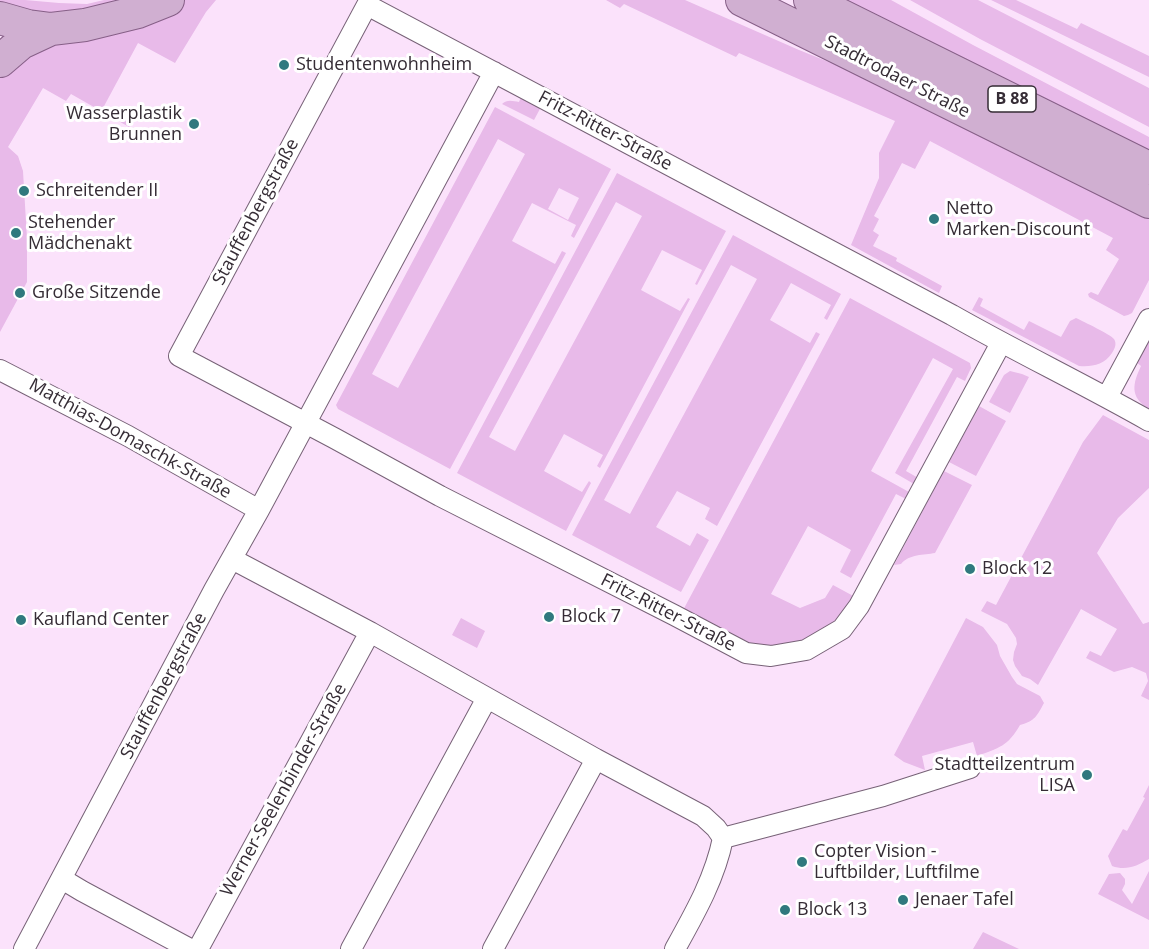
<!DOCTYPE html>
<meta charset="utf-8">
<style>
body{margin:0}
canvas{display:block;background:#fbe2fb}
</style>
<canvas width="1149" height="949"></canvas>
<script>
const ctx = document.querySelector('canvas').getContext('2d');
ctx.lineJoin = 'round';
function fill(path, color) { ctx.fillStyle = color; ctx.fill(path, 'evenodd'); }
function strokePath(path, color, width, dash) { ctx.strokeStyle = color; ctx.lineWidth = width; ctx.lineCap = dash ? 'butt' : 'round'; ctx.setLineDash(dash || []); ctx.stroke(path); }
function write(font, color, halo, rows, align = 'center') {
  ctx.font = font + ' "Open Sans",sans-serif'; ctx.lineWidth = 6; ctx.setLineDash([]); ctx.textBaseline = 'middle'; ctx.strokeStyle = halo; ctx.fillStyle = color; for (const [text, x, y, turn = 0] of rows) {
    ctx.save(); ctx.translate(x, y); ctx.rotate((+turn || 0) * Math.PI / 180); ctx.textAlign = isNaN(turn) ? turn : align; if (halo) ctx.strokeText(text, 0, 0); ctx.fillText(text, 0, 0); ctx.restore();
  }
}
fill(new Path2D(`
 M0,0H25L59,3L87,4L104,0H147L61,19L0,11Z
 M185,0H216L206,12L175,63L138,43L103,108L132,123L129,127L71,94L66,101L43,88L8,147L18,156L23,171L27,239V282L0,332V74L37,44L178,5Z
 M606,0H685L799,50L891,87L1149,212V280L1132,313L1128,315L1124,316L1089,297L1088,294L1091,292L1098,295L1119,259L1106,250L1113,238L930,141L915,169L902,163L874,216L879,219L873,231L879,235L873,246L897,258L896,261L942,286L939,293L851,245L879,178V153L895,121L739,53L736,57L624,4L620,8Z
 M843,0H891L973,45L1149,137V157Z
 M910,0H978L1149,88V127L980,39Z
 M991,0H1016L1077,29L1081,23L1147,55L1149,56V77Z
 M521,97L541,107L534,120L502,104C507,99 513,101 519,102Z
 M495,107L611,169L574,238L571,236L576,225L532,203L512,241L555,264L562,251L566,253L450,469L338,409L336,405ZM498,139L525,154L398,388L372,374ZM559,188L579,198L568,220L548,209Z
 M617,173L726,231L697,285L695,284L702,270L662,250L641,290L680,311L688,298L690,299L600,468L597,466L603,455L564,434L544,471L582,492L589,481L591,483L566,531L457,473ZM616,202L642,216L515,451L489,437Z
 M733,235L841,294L827,320L824,318L831,305L791,283L770,320L810,343L816,332L820,334L717,526L705,519L710,508L677,491L656,527L690,546L697,533L709,540L681,592L572,535ZM731,265L757,279L630,514L604,500Z
 M979,297L983,299L980,306L1024,330L1029,321L1061,337L1070,321L1076,318C1084,322 1110,334 1114,339C1117,344 1115,348 1112,353C1104,365 1092,367 1079,366L972,310Z
 M850,298L970,363L971,368L965,381L957,377L906,471L920,479L917,482L914,484L895,473L953,369L933,358L871,471L909,492L910,496L908,500L896,494L851,578L840,572L851,550L808,526L771,594L800,608L825,598L833,585L857,598L828,631L788,647L745,648L681,614Z
 M1149,337V409C1129,397 1133,383 1141,366L1136,362Z
 M1010,371L1022,374L1029,377L1010,413L989,402L1004,375Z
 M979,406L1006,421L976,476L949,462Z
 M1103,415L1149,440V488L1118,518L1097,553L1143,624L1149,622V700L1141,696L1148,681L1146,673L1132,667L1114,672L1086,658L1090,651L1101,656L1117,629L1081,609L1038,685L1030,679L1022,676L1015,666L1013,660L1014,652L1017,644L1016,638L1007,624L981,611L987,601L996,605L1083,442Z
 M944,471L972,485L935,553C924,555 909,554 901,564L894,565Z
 M461,618L485,631L477,648L452,635Z
 M966,618L983,627L997,645L1000,656L1012,677L1017,684L1040,696L1044,703C1037,716 1035,721 1020,725C1008,746 999,748 977,756L973,742L922,756L925,770L904,762L894,755Z
 M1149,785V859C1137,866 1126,871 1112,866L1108,856L1123,829L1127,831L1145,798L1143,797Z
 M1149,871V920L1098,894L1109,874L1120,873L1125,879V884L1122,890L1132,904Z
 M983,932L1019,949H973Z`), '#e8bae9');
const minor = new Path2D(`
 M1001,343L859,606L842,629L806,650L771,656L746,653L674,615L440,496L334,438L179,356L367,5L952,315C1017,352 1084,384 1149,421
 M0,370L128,436L259,510
 M1107,397L1149,319
 M232,559L370,632L596,759L703,816L716,828L723,838C715,878 695,913 675,949
 M723,838L883,796L970,768
 M62,879L82,891L190,949
 M24,949L214,590L259,510L494,72
 M198,949L370,632
 M351,949L487,698
 M493,949L596,759`);
const primary = new Path2D(`
 M742,0L1149,202
 M810,0L1149,168
 M0,18L28,26L51,29L85,25L138,12L168,0
 M0,61L21,43L51,29`);
strokePath(minor, '#776277', 22);
strokePath(primary, '#865f87', 34);
strokePath(minor, '#fff', 20);
strokePath(primary, '#d0afd1', 32);
for (const [x, y, r, color] of [
 [284,65,6,"#30797e"],
 [194,124,6,"#30797e"],
 [24,191,6,"#30797e"],
 [934,219,6,"#30797e"],
 [16,233,6,"#30797e"],
 [20,293,6,"#30797e"],
 [970,569,6,"#30797e"],
 [549,617,6,"#30797e"],
 [21,620,6,"#30797e"],
 [1087,775,6,"#30797e"],
 [802,862,6,"#30797e"],
 [903,900,6,"#30797e"],
 [785,910,6,"#30797e"]
]) { const dot = new Path2D(); dot.arc(x, y, r, 0, 2 * Math.PI); ctx.fillStyle = color; ctx.fill(dot); strokePath(dot, '#fff', 2); }
for (const [x, y, w] of [
 [1012,99,48]
]) { const box = new Path2D(); box.roundRect(x - w / 2, y - 13, w, 26, 4.5); ctx.fillStyle = '#fff'; ctx.fill(box); strokePath(box, '#352c35', 1.5); }
write('bold 16px', '#352c35', null, [
 ["B 88",1012,99]
]);
write('18px', '#352c35', '#fff', [
 ["Studentenwohnheim",296,65],
 ["Wasserplastik",182,114,"right"],
 ["Brunnen",182,135,"right"],
 ["Schreitender II",36,191],
 ["Netto",946,209],
 ["Marken-Discount",946,230],
 ["Stehender",28,223],
 ["Mädchenakt",28,244],
 ["Große Sitzende",32,293],
 ["Block 12",982,569],
 ["Block 7",561,617],
 ["Kaufland Center",33,620],
 ["Stadtteilzentrum",1075,765,"right"],
 ["LISA",1075,786,"right"],
 ["Copter Vision -",814,852],
 ["Luftbilder, Luftfilme",814,873],
 ["Jenaer Tafel",915,900],
 ["Block 13",797,910]
], 'left');
write('18px', '#352c35', '#fff', [
 ["Stadtrodaer Straße",897,77,27],
 ["Fritz-Ritter-Straße",605,131,28],
 ["Stauffenbergstraße",256,212,-62],
 ["Matthias-Domaschk-Straße",130,439,29],
 ["Fritz-Ritter-Straße",668,613,27],
 ["Stauffenbergstraße",164,686,-62],
 ["Werner-Seelenbinder-Straße",284,790,-61]
]);
</script>
